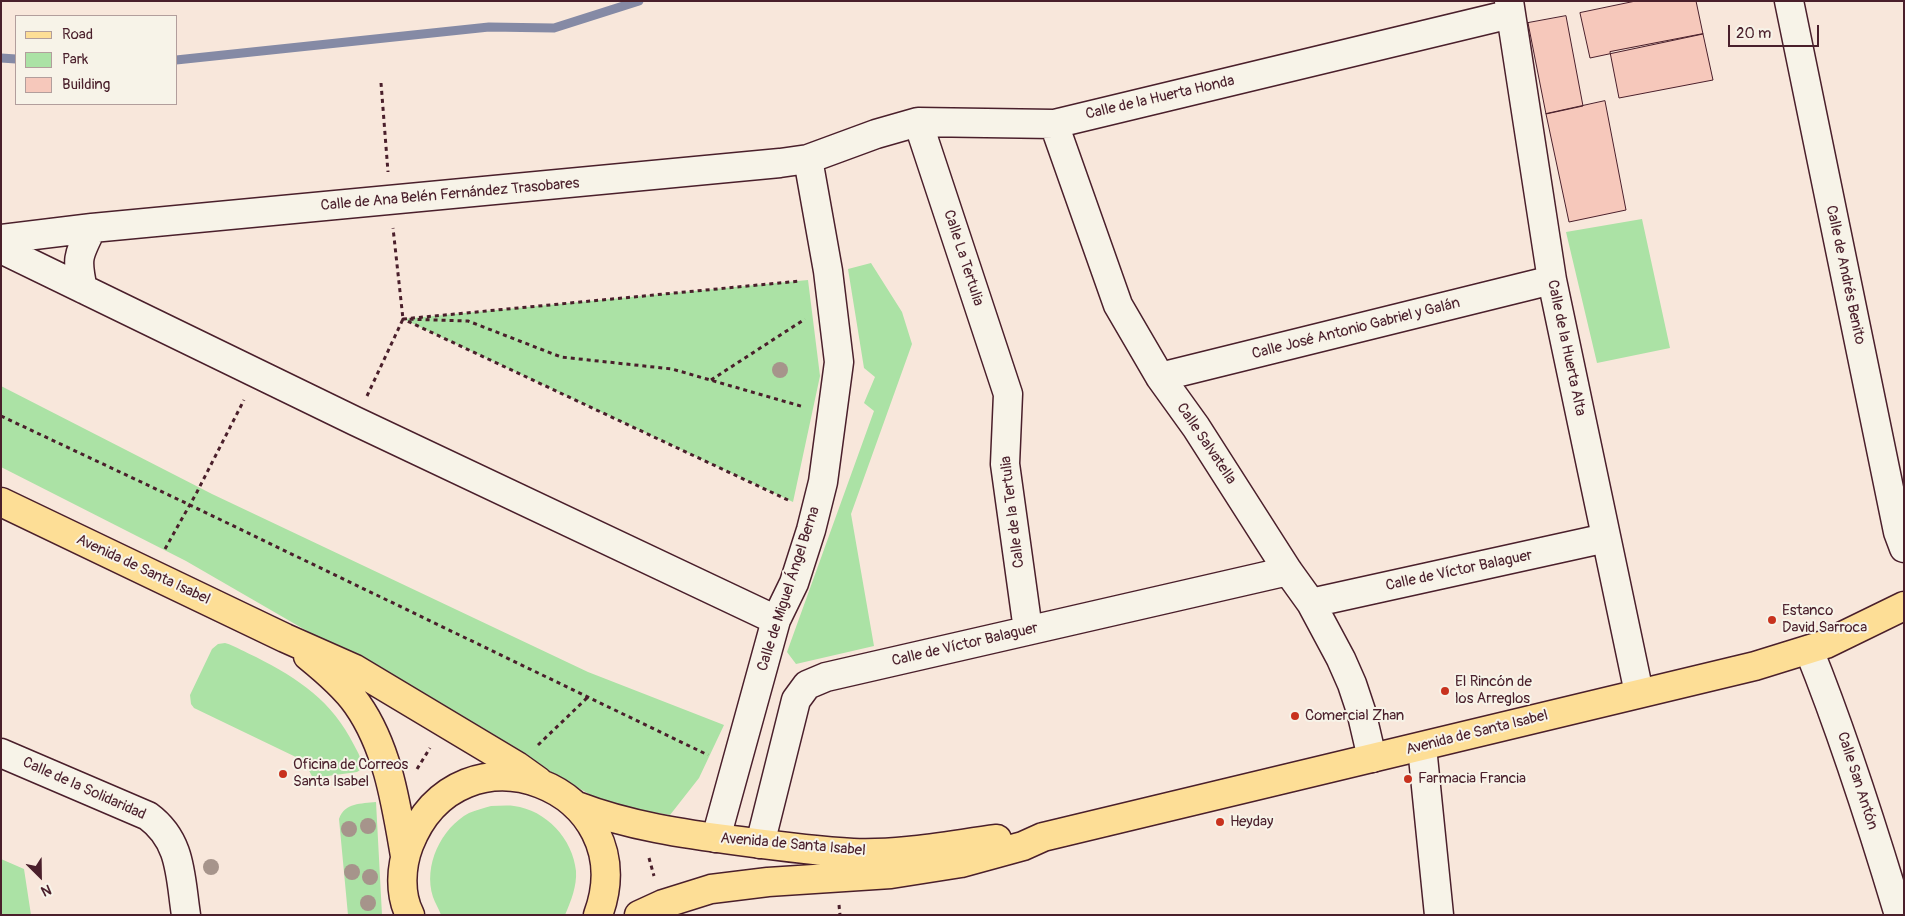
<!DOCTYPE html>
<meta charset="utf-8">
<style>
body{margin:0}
#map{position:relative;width:1905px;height:916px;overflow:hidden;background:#f8e7db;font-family:Pangolin,sans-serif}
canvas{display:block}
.frame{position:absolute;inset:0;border:2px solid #4a1f2b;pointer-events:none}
.legend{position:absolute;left:15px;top:15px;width:162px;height:90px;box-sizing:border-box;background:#f7f3e8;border:1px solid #b29e9c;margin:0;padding:6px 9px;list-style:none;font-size:15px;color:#4a1f2b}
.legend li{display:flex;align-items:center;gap:10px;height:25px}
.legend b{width:25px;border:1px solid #b29e9c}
.north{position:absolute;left:15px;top:851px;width:50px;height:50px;-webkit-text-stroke:4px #f7f3e8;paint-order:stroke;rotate:157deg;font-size:14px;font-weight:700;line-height:20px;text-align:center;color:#4a1f2b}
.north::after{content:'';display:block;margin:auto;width:18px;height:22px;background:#4a1f2b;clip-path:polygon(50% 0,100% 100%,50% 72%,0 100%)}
.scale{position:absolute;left:1728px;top:25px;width:91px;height:22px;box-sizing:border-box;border:2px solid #4a1f2b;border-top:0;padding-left:6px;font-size:15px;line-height:18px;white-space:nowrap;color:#4a1f2b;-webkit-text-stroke:4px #f7f3e8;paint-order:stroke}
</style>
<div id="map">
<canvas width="1905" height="916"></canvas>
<div class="frame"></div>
<ul class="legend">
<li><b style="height:6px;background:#fdde96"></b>Road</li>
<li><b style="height:14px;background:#abe2a5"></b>Park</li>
<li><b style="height:14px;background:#f6c8bb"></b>Building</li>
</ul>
<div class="north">N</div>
<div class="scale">20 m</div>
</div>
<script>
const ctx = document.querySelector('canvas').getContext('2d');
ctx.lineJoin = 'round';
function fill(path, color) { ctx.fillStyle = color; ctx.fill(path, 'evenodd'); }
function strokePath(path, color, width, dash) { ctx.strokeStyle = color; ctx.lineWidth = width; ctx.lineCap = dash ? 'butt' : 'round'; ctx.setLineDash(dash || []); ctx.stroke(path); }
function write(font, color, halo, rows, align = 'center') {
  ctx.font = font + ' Pangolin,sans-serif'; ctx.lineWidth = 4; ctx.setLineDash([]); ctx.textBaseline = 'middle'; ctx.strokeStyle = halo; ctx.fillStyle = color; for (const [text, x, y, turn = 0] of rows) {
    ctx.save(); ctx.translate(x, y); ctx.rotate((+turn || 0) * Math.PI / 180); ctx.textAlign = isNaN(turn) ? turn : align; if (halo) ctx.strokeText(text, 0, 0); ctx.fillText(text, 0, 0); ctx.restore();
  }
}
fill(new Path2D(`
 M1642,219L1670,348L1597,363L1566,232Z
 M871,263L902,312L912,344L851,514L874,646L796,664L787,652L874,411L864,403L875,377L864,368L848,269Z
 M808,280L820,376L793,502L403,319Z
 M1,386L212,494L588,672L724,725L699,778L670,815L608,805L186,561L1,467Z
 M225,643C236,646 246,653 256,657C299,679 332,701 354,745C358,753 364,761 360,770L357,772L313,778L305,763L300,759L194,708L191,704L190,695L212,649L218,644Z
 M376,802L382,915H348L339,819C345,802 361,804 376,802Z
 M491,806C499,806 507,805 514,806C546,810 573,839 576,871C577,886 571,901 565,915H441C439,909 435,903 433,897C423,866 441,828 469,813C476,810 484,808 491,806Z
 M1,859L24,869L31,915H1Z`), '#abe2a5');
strokePath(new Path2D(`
 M1,58L16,59
 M176,60L489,27L554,28L639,1`), '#858aa5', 9);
const building = new Path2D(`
 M1636,1H1696L1703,34L1590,58L1580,13Z
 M1566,16L1583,106L1546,114L1528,23Z
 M1703,34L1713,80L1619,98L1610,52Z
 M1605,101L1626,210L1569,222L1546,114Z`);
fill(building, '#f6c8bb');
strokePath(building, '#4a1f2b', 1);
const minor = new Path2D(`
 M1509,1L1552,280L1639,693
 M1789,1L1898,532L1904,548
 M918,122L1008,394L1005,464L1028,630
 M1054,124L1118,305L1160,377L1196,427L1288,571L1311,603L1341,659L1352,684L1361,711L1372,758
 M1,239L92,228L780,163L808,159L876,134L918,122L1054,124L1511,14
 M1,249L355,421L776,620
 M83,289C76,258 78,256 92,228
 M1160,377L1552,280
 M1311,603L1606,538
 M1809,650C1844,737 1872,825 1899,915
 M1422,747L1439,915
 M1,753L148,816C182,841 180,876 186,915
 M716,838L776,620L794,583L811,530L823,482L839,362L828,271L808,159
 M760,844L796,700L807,685L826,677L1288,571`);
const major = new Path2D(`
 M1,502L285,638L355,669L517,766L538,781
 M308,656C324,669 345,687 357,704C388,748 396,804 405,856
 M577,806C629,826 684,834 740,841C777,846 815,851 853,853C901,855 950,845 997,839
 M410,915C399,894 401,866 409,845C460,715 645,788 598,915
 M639,915L663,904L711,889L768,882L891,874L961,863L1023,846L1043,837L1755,666L1826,644L1904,606`);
strokePath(minor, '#4a1f2b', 31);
strokePath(major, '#4a1f2b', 31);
strokePath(new Path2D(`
 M381,83L388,172
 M403,319L800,281
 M711,380L805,319
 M367,396L403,319L393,228
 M1,416L190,505L708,755
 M788,500L403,319L468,321L561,357L672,369L804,407
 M165,549L197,492L244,400
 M538,745L588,697
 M417,769L430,748
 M649,858L654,876
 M839,905L840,915`), '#4a1f2b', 3, [4, 4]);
strokePath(minor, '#f7f3e8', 28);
strokePath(major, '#fdde96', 28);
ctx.fillStyle = '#a6948b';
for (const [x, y] of [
 [780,370],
 [368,826],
 [349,829],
 [211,867],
 [352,872],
 [370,877],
 [368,903]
]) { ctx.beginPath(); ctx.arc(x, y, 8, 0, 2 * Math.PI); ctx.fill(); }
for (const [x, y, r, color] of [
 [1772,620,5,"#c8321e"],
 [1445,691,5,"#c8321e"],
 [1295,716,5,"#c8321e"],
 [283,774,5,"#c8321e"],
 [1408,779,5,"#c8321e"],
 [1220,822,5,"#c8321e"]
]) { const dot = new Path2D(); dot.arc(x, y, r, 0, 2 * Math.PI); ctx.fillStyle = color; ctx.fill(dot); strokePath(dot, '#f7f3e8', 2); }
write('15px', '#4a1f2b', '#f7f3e8', [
 ["Calle de la Huerta Honda",1160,98,-13],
 ["Calle de Ana Belén Fernández Trasobares",450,195,-5],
 ["Calle La Tertulia",963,258,72],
 ["Calle de Andrés Benito",1845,275,78],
 ["Calle José Antonio Gabriel y Galán",1356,329,-14],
 ["Calle de la Huerta Alta",1566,348,78],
 ["Calle Salvatella",1206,444,56],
 ["Calle de la Tertulia",1013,512,-97],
 ["Avenida de Santa Isabel",143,570,25],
 ["Calle de Víctor Balaguer",1459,571,-12],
 ["Calle de Miguel Ángel Berna",789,589,-72],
 ["Calle de Víctor Balaguer",965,645,-13],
 ["Avenida de Santa Isabel",1477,733,-14],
 ["Calle San Antón",1857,781,72],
 ["Calle de la Solidaridad",84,789,24],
 ["Avenida de Santa Isabel",793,845,5]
]);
write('15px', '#4a1f2b', '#f7f3e8', [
 ["Estanco",1782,611],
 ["David Sarroca",1782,628],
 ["El Rincón de",1455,682],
 ["los Arreglos",1455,699],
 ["Comercial Zhan",1305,716],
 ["Oficina de Correos",293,765],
 ["Santa Isabel",293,782],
 ["Farmacia Francia",1418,779],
 ["Heyday",1230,822]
], 'left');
</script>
